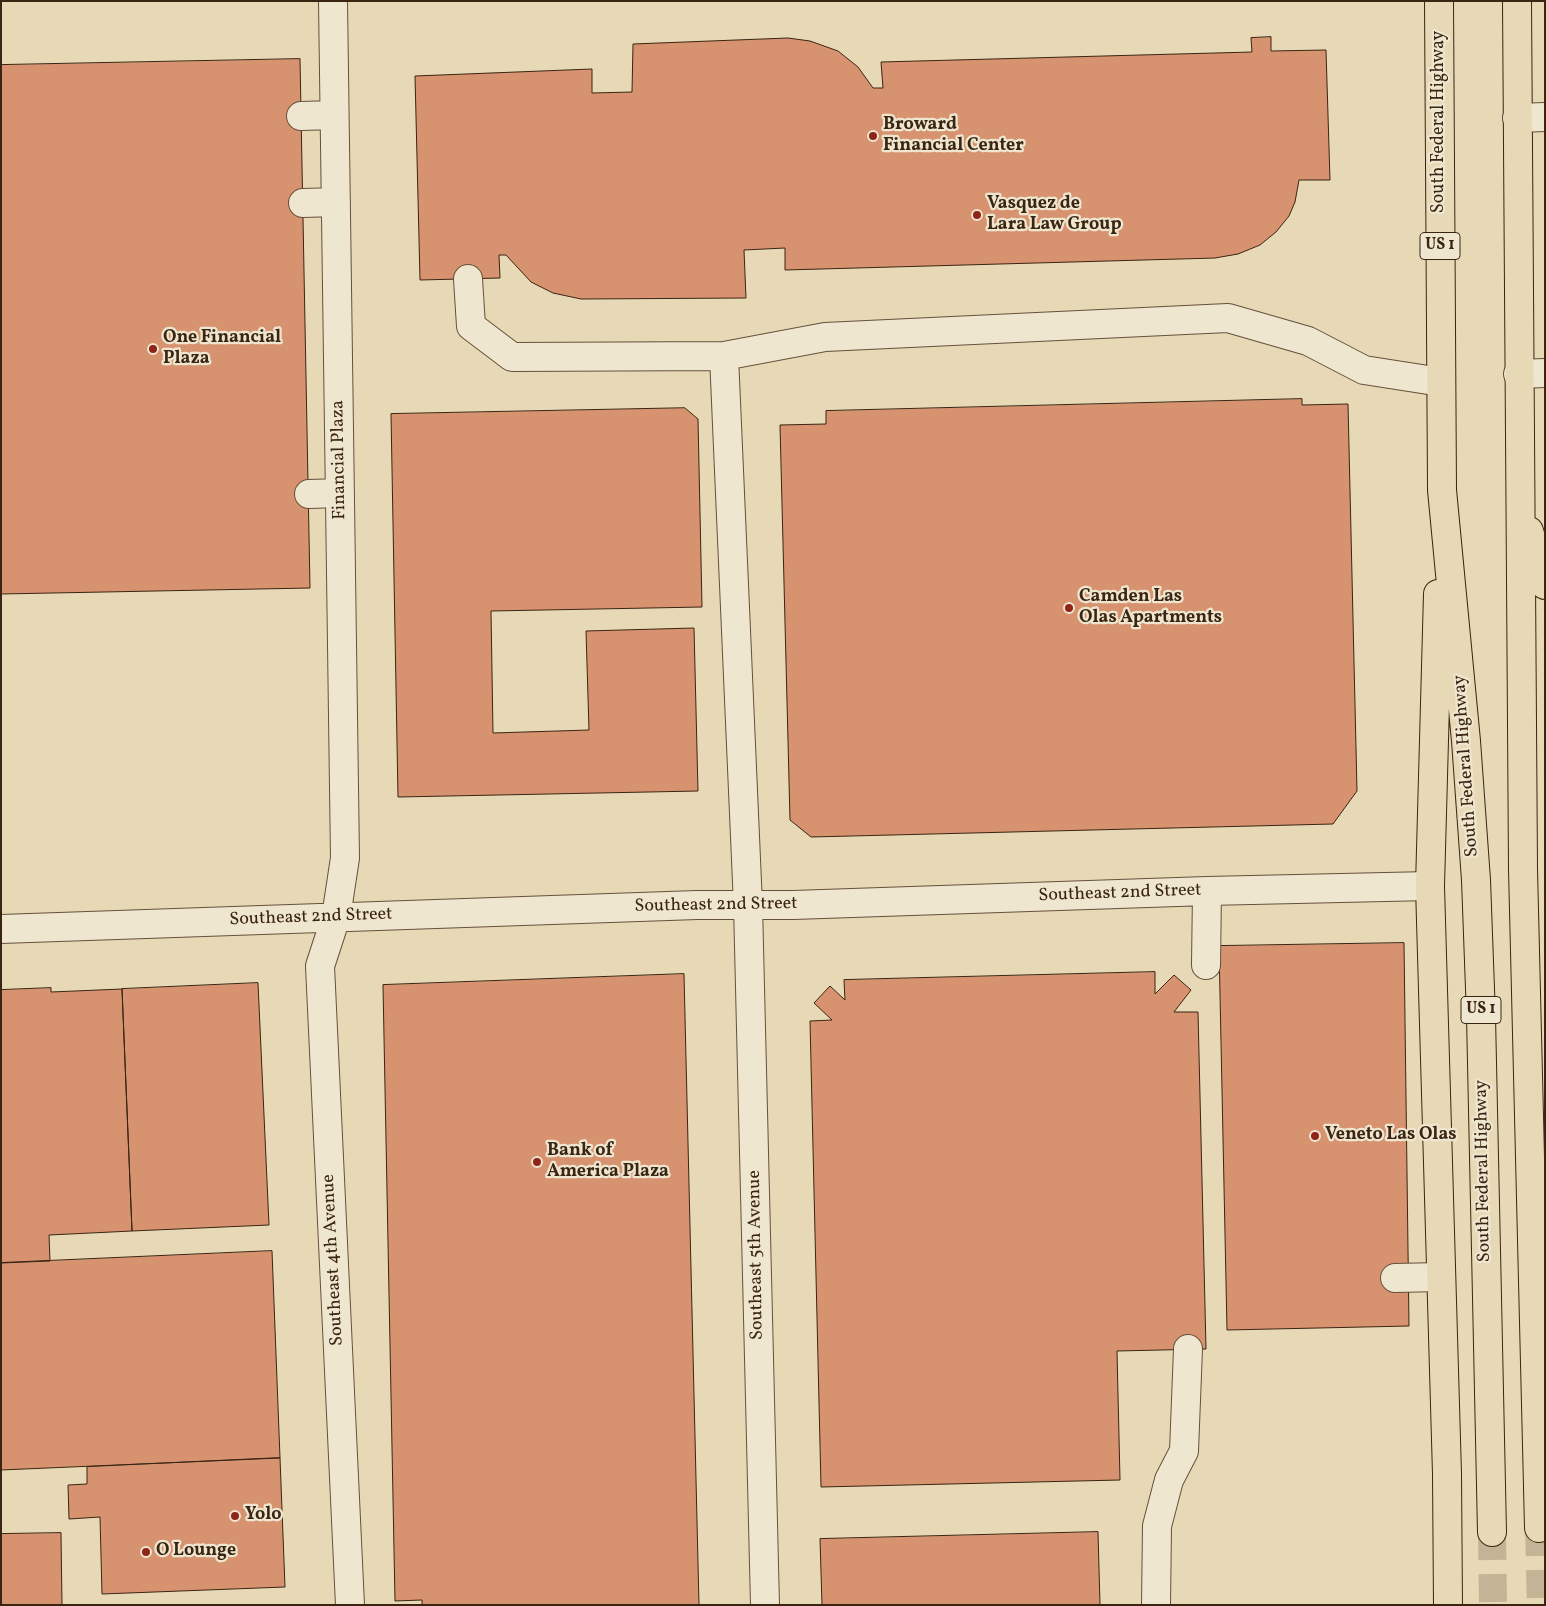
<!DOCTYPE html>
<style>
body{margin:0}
#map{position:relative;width:1546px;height:1606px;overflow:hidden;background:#e7d8b6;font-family:Vollkorn,serif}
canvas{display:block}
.frame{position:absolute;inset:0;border:2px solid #3a2412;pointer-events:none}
</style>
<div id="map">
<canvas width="1546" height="1606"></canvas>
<div class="frame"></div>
</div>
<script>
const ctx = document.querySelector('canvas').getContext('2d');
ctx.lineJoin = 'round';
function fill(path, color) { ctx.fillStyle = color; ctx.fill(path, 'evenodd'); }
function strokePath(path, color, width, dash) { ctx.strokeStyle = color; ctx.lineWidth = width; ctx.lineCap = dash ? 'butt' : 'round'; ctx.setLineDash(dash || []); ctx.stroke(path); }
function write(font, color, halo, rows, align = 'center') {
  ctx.font = font + ' Vollkorn,serif'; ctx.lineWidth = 4.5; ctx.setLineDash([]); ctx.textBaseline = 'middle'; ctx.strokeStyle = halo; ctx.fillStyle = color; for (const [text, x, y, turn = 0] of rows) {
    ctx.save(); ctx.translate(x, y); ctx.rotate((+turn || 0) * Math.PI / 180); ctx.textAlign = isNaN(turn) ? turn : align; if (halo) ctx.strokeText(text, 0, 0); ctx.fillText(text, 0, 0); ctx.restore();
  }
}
const building = new Path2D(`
 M1271,37V51L1326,50L1330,180H1299L1295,202L1289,216L1276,232L1260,245L1238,254L1215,258L785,270V248L744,250L746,298L581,299L553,293L531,282L506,255H499L500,278L420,280L415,76L592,69V93L632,92L633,44L788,38L810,41L838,51L858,67L873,88H883L881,62L1252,52L1251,38Z
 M300,59L310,588L1,594V65Z
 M1302,399V405L1348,404L1357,791L1333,824L811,837L790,820L780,425L826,424V411Z
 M685,408L698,419L702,607L491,611L493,733L589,730L586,631L694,628L698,791L398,797L391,414Z
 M1404,943L1409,1326L1227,1330L1219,946Z
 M1155,972V994L1174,975L1191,990L1174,1012H1198L1206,1349L1117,1351L1120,1480L821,1487L810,1021L832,1020L814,1003L830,986L845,1000L844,980Z
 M684,974L699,1605H422V1600L395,1601L383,985Z
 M258,983L269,1225L132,1231L122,989Z
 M51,988V992L122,989L132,1231L49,1235L50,1261L1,1263V990Z
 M272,1251L280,1458L1,1470V1263Z
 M280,1458L285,1587L102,1594L100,1517L69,1519L68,1485L87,1484V1467Z
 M1098,1532L1100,1605H822L820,1539Z
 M61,1533L62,1605H1V1534Z`);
fill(building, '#d79270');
strokePath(building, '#3a2412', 1);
strokePath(new Path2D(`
 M1539,1528L1541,1605
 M1492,1532L1493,1605`), '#c4b495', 28, [28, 14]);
const minor = new Path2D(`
 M333,1L345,858L336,917L320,966L350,1605
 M301,116L334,115
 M1517,118L1545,117
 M303,203L336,202
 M468,279L471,326L512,357L724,356L748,905L765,1605
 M724,356L825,337L1228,318L1308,341L1364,370L1441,382
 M1518,374L1545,373
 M309,494L340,493
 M1,929L697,905H793L1207,891L1430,886
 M1206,965L1207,891
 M1395,1278L1441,1277
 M1156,1605L1157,1526L1169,1480L1184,1451L1188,1349`);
const major = new Path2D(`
 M1439,1L1442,490L1466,741L1476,880L1481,1016L1492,1532
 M1517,1L1523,869L1539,1528
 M1529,531L1545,585
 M1438,594L1430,886L1447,1474L1448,1605`);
strokePath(minor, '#65513b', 30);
strokePath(major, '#3a2412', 30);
strokePath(minor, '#efe6d0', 28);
strokePath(major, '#e7d8b6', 28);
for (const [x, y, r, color] of [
 [873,136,5,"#8f2418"],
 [977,215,5,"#8f2418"],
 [153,349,5,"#8f2418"],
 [1069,608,5,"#8f2418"],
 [1315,1136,5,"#8f2418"],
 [537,1162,5,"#8f2418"],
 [235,1516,5,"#8f2418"],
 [146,1552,5,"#8f2418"]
]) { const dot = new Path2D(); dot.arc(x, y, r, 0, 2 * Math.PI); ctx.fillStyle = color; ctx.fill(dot); strokePath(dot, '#efe6d0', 2); }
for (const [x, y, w] of [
 [1440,246,40],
 [1481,1010,40]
]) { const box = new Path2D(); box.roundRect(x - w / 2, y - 13.5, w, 27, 4); ctx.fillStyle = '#efe6d0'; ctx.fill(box); strokePath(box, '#3a2412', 1); }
write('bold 16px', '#3a2412', null, [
 ["US 1",1440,246],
 ["US 1",1481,1010]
]);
write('18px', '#3a2412', '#efe6d0', [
 ["South Federal Highway",1440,122,-90],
 ["Financial Plaza",340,460,-91],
 ["South Federal Highway",1467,766,-94],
 ["Southeast 2nd Street",1120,894,-2],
 ["Southeast 2nd Street",716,906,-1],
 ["Southeast 2nd Street",311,918,-2],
 ["South Federal Highway",1484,1171,-91],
 ["Southeast 5th Avenue",757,1255,-91],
 ["Southeast 4th Avenue",334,1260,-93]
]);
write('bold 18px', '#3a2412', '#efe6d0', [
 ["Broward",883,126],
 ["Financial Center",883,147],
 ["Vasquez de",987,205],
 ["Lara Law Group",987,226],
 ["One Financial",163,339],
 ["Plaza",163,360],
 ["Camden Las",1079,598],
 ["Olas Apartments",1079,619],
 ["Veneto Las Olas",1325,1136],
 ["Bank of",547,1152],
 ["America Plaza",547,1173],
 ["Yolo",245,1516],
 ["O Lounge",156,1552]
], 'left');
</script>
